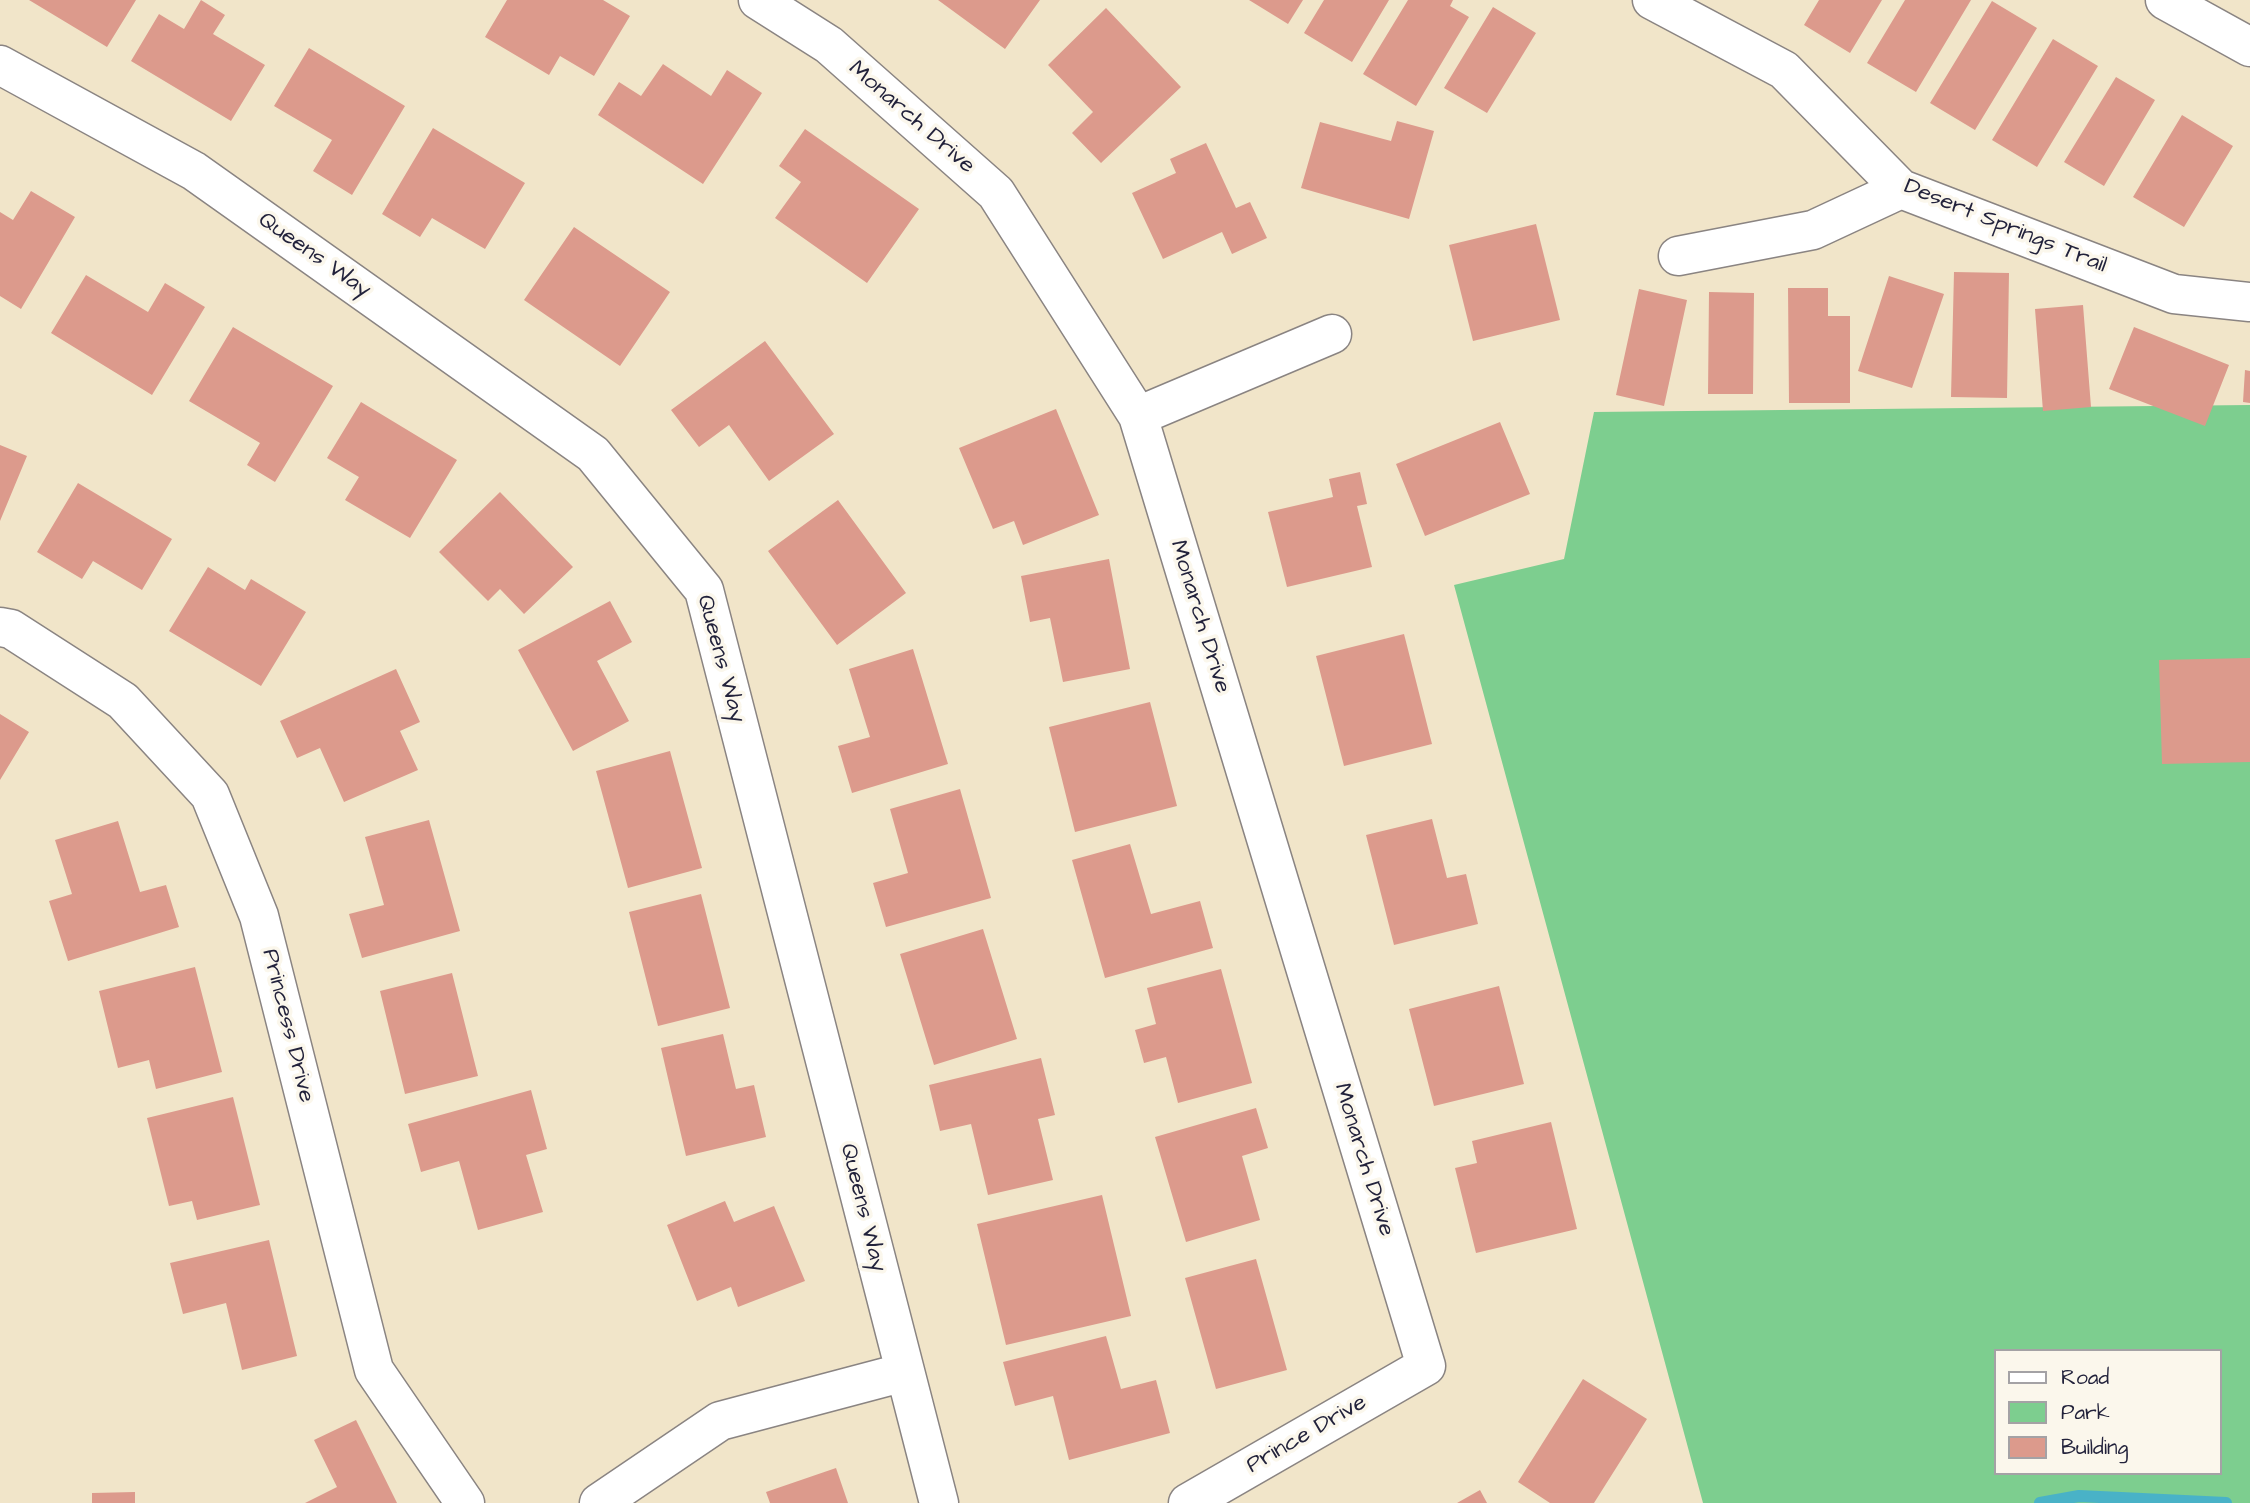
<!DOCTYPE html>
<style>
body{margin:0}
#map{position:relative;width:2250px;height:1503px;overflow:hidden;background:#f1e5c9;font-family:"Architects Daughter",sans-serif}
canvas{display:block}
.legend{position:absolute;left:1994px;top:1349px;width:228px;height:126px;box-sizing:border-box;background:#fbf7ec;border:2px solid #a4a2a5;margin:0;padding:9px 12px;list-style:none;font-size:21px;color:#22223b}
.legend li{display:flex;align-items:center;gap:14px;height:35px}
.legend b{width:35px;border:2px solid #a4a2a5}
</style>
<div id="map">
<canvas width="2250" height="1503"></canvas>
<ul class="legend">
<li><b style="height:9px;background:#fff"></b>Road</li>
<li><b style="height:19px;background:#7dce8f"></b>Park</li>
<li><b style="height:19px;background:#dc9a8c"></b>Building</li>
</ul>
</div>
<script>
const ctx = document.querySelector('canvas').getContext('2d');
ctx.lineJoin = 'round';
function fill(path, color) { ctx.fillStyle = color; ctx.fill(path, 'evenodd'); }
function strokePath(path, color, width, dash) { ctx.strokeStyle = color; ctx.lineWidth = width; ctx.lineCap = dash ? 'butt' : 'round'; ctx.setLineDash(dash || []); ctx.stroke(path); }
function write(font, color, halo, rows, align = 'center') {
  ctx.font = font + ' "Architects Daughter",sans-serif'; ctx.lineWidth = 7; ctx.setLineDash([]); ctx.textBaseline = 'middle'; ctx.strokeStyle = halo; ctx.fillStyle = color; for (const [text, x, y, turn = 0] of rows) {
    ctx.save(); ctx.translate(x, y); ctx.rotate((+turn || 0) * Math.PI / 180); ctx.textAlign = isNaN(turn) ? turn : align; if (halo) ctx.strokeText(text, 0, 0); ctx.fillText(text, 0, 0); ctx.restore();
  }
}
fill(new Path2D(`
 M2250,405V1503H1703L1454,585L1564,559L1594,412ZM1996,1351H2220V1473H1996Z`), '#7dce8f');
strokePath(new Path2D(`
 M2040,1503L2079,1496L2226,1503`), '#49b2c7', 12);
fill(new Path2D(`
 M29,0H136L107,47Z
 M201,0L225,15L213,34L265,65L231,121L131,61L159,14L184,29Z
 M507,0H603L630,16L594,76L560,56L549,75L485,37Z
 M938,0H1040L1005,49Z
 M1249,0H1303L1288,24Z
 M1324,0H1389L1352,62L1304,33Z
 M1408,0H1453L1450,6L1469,17L1416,106L1363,74Z
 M1819,0H1882L1850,53L1804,25Z
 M1905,0H1971L1916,92L1867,63Z
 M1992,1L2037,28L1975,130L1930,103Z
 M1493,7L1536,33L1487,113L1444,88Z
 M1106,8L1181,87L1101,163L1072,133L1093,112L1048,65Z
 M2053,39L2098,66L2037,167L1992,140Z
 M309,48L405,106L352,195L313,171L332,140L274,106Z
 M663,64L711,96L727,70L762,93L703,184L598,115L619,82L641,96Z
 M2116,77L2155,100L2104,186L2064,162Z
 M2182,115L2233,146L2184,227L2133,197Z
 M1397,121L1434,131L1409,219L1301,188L1320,122L1391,141Z
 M433,128L525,183L485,249L432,218L420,237L382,214Z
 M805,129L919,209L867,283L775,218L801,182L779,166Z
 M1206,143L1236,208L1250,202L1267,238L1232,254L1222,232L1163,259L1132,193L1176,173L1170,159Z
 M31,191L75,217L21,309L0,296V212L13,220Z
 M1536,224L1560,320L1473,341L1449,245Z
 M574,227L670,292L620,366L524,300Z
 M1954,272L2009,273L2007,398L1951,397Z
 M86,275L148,312L165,283L205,307L152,395L51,333Z
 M1889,276L1944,294L1912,388L1858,371Z
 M1788,288H1828V316H1850V403H1789Z
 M1639,289L1687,300L1664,406L1616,395Z
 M1709,292L1754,293L1753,394H1708Z
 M2083,305L2091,407L2043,411L2035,309Z
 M233,327L333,386L275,482L247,465L260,443L189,401Z
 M2134,327L2229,365L2205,426L2109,389Z
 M765,341L834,434L769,481L729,425L699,447L671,410Z
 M2245,370L2250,371V403L2243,402Z
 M361,402L457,460L410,538L345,500L359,477L327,458Z
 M1056,409L1099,515L1023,545L1014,521L993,529L959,448Z
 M1500,422L1530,494L1425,536L1396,464Z
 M0,445L27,456L0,521Z
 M1360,472L1367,504L1357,506L1372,567L1287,587L1268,512L1333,497L1329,479Z
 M78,483L172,539L142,590L93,561L82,579L37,552Z
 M500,492L573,567L524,614L500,589L488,601L439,552Z
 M838,500L906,593L837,645L768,551Z
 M1109,559L1130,669L1063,682L1050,618L1030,622L1021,576Z
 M208,567L245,590L251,579L306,612L261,686L169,631Z
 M610,601L632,642L597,661L629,721L573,751L518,650Z
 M1404,634L1432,744L1344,766L1316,656Z
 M913,649L948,764L852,793L838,746L870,737L849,669Z
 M2250,658V762L2162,764L2159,660Z
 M396,669L420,722L400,731L418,770L344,802L320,748L297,758L280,721Z
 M1150,702L1177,806L1075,832L1049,727Z
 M0,714L29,732L0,780Z
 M670,751L702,868L628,888L596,771Z
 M960,789L991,898L886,927L873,883L908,873L890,809Z
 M1432,819L1447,878L1466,874L1478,924L1394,945L1366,835Z
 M429,820L460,931L362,958L349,914L384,905L365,837Z
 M118,821L140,892L166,885L179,927L68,961L49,901L72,894L55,840Z
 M1130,844L1151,914L1200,901L1213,948L1105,978L1072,860Z
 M701,894L730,1008L658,1026L629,912Z
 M983,929L1017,1039L934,1065L900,954Z
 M195,967L222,1072L156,1089L149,1060L118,1068L99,991Z
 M1221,969L1252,1083L1178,1103L1166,1057L1144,1063L1135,1030L1156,1024L1147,988Z
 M452,973L478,1076L405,1094L380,991Z
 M1499,986L1524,1084L1434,1106L1409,1009Z
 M723,1034L736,1089L754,1085L766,1137L686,1156L661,1048Z
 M1041,1058L1055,1115L1038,1119L1053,1180L988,1195L971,1124L940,1131L929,1085Z
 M531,1090L547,1149L526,1155L543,1212L478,1230L459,1161L421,1172L408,1124Z
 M233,1097L260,1205L197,1220L192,1201L169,1206L147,1118Z
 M1256,1108L1268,1148L1242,1156L1260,1220L1186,1242L1155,1137Z
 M1551,1122L1577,1229L1476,1253L1455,1168L1477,1163L1472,1141Z
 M1102,1195L1131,1316L1006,1345L977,1224Z
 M725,1201L734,1222L774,1206L805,1281L738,1307L731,1287L697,1301L667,1225Z
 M269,1240L297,1356L242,1370L226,1303L183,1314L170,1263Z
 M1256,1259L1287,1370L1216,1389L1185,1278Z
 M1106,1336L1121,1389L1156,1380L1170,1433L1069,1460L1053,1396L1015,1406L1003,1362Z
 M1583,1379L1647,1419L1594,1503H1550L1518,1482Z
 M356,1420L397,1503H305L337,1487L314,1440Z
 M836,1468L848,1503H770L766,1492Z
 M1480,1490L1487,1503H1457Z
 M135,1492V1503H92V1493Z`), '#dc9a8c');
const street = new Path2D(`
 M758,0L829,45L996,193L1138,416L1426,1366L1188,1503
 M1652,0L1784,70L1901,189L2174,294L2250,302
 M2165,0L2250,47
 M0,65L194,171L593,454L704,590L939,1503
 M1678,256L1813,230L1901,189
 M1138,416L1332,334
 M0,627L11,629L123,701L210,795L259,916L374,1370L465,1503
 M599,1503L720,1421L905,1372`);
strokePath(street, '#8a8482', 41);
strokePath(street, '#fff', 38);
write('23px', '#22223b', '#fbf7ec', [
 ["Monarch Drive",911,118,41],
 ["Desert Springs Trail",2005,227,22],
 ["Queens Way",314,256,35],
 ["Monarch Drive",1199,617,73],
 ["Queens Way",720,659,75],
 ["Princess Drive",287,1026,76],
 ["Monarch Drive",1363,1160,73],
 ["Queens Way",862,1208,76],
 ["Prince Drive",1307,1435,-30]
]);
</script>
